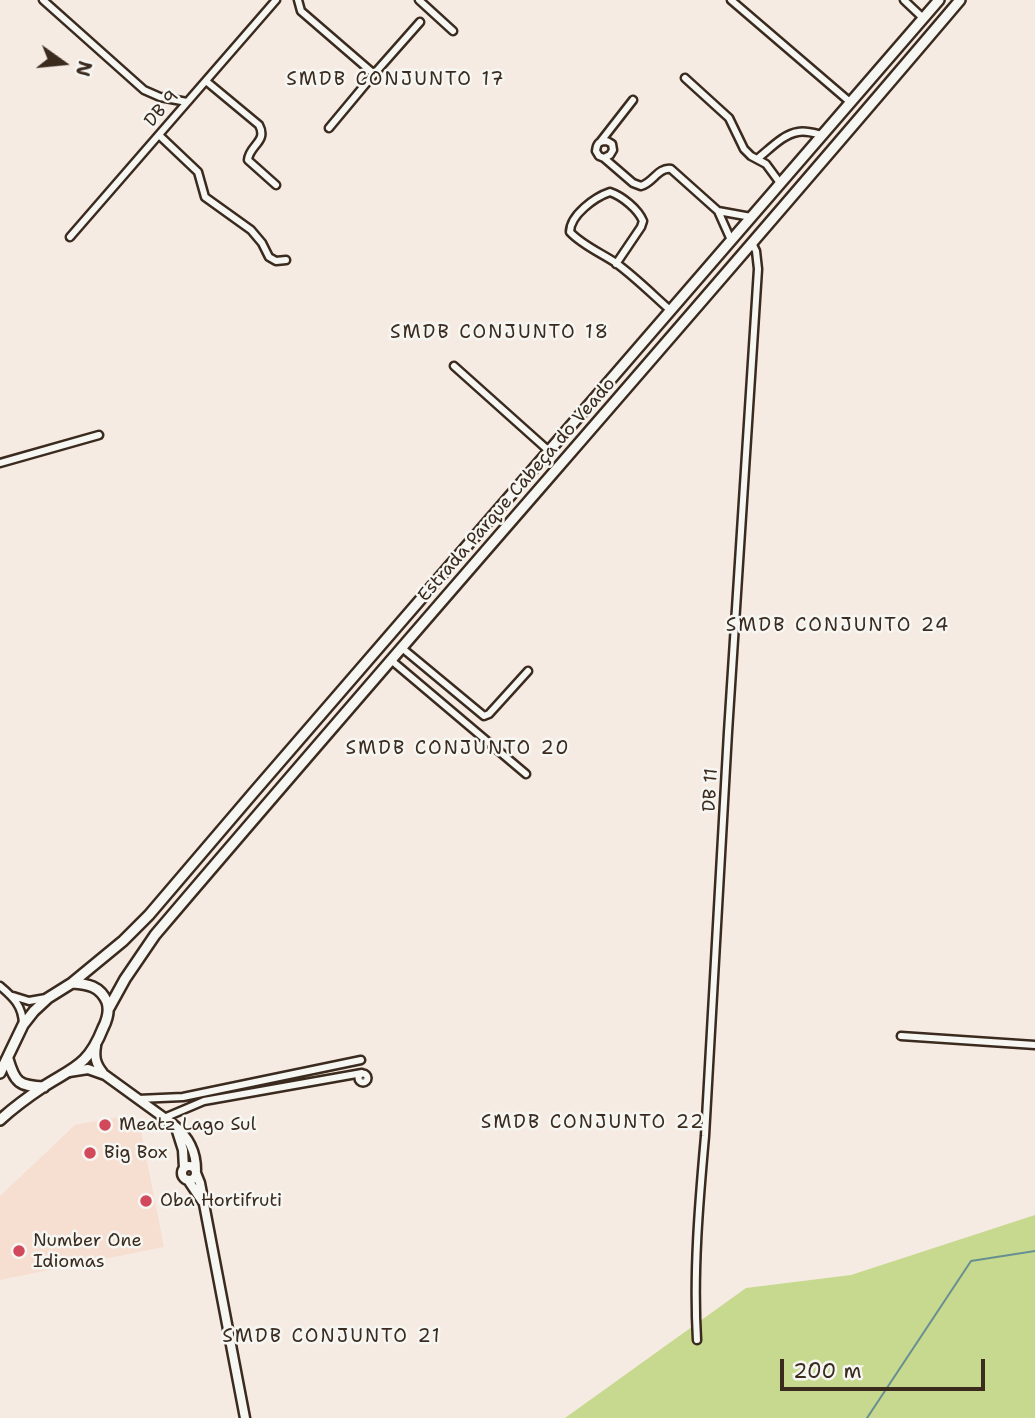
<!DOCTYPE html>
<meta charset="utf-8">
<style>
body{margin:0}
#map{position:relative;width:1035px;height:1418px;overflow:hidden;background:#f6ebe3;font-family:"Shantell Sans",sans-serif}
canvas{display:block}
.north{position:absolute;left:28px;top:28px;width:70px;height:70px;-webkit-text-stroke:5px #f6f6f2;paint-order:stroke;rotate:105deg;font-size:19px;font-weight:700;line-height:28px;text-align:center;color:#3b2a1e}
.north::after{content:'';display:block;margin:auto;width:24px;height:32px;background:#3b2a1e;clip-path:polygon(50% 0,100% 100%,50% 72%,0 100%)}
.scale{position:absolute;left:780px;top:1359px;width:205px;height:32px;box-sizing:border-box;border:4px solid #3b2a1e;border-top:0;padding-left:9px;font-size:21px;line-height:24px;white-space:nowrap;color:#3b2a1e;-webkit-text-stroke:5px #f6f6f2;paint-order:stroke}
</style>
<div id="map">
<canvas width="1035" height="1418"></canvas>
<div class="north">N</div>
<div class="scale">200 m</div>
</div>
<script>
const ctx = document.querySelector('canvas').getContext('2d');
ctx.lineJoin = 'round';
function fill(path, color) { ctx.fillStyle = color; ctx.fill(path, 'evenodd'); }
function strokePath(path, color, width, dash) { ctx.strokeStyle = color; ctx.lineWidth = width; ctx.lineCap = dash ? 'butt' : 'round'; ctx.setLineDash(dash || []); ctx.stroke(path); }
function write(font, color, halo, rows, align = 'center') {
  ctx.font = font + ' "Shantell Sans",sans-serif'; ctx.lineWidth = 5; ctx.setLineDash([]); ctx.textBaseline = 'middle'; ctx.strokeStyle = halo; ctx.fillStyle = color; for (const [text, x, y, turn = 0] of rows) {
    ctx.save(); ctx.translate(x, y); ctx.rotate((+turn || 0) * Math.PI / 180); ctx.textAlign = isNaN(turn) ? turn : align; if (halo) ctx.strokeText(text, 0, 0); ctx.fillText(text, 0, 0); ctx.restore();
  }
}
fill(new Path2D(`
 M118,1117L121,1129L140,1126L164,1247L0,1280V1196L75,1125Z`), '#f6ded1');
fill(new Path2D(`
 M1035,1215V1418H565L746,1288L851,1275Z`), '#c7d98e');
strokePath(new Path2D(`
 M867,1418L971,1261L1035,1251`), '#678f92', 2);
const minor = new Path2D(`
 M43,0L144,90L160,97L187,102
 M298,0L301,11L374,74L420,22
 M419,0L453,31
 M731,0L850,102
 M904,0L923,18
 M685,78L729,118L744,149L751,156L766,164L780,183
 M206,81L259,125C268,142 249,145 248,160L276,185
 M329,128L374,74
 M159,135L198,172L205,197L251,230L262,243L269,257L276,261L286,260
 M601,141L633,100
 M604,158L610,155L613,150L612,144L607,141C599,141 597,143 596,151L599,156L604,158L633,183L641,186C653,183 658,167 671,169L718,211L731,240
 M757,159C769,150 783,134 798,132C805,130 814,133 822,135
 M718,211L751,217
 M70,237L276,0
 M616,264L641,227L643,221C638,209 622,196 610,192C595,197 570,215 570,232C582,245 601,253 616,263C635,277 652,294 670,310
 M454,366L549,451
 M0,463L99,435
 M402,648L484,716L489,714L528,671
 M391,660L526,774
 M0,986C13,997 23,1006 23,1025
 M13,996L29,1001L46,998
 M901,1036L1035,1045
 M358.5 1078a4.5 4.5 0 1 1 9 0a4.5 4.5 0 1 1-9 0Z
 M138,1099L183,1097L361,1060
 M164,1118L204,1101L362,1073
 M697,1340C693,1272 699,1203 705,1136L728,732L758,269L756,251L752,243`);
const tertiary = new Path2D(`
 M96,1046C94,1058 96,1064 103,1073
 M69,1072L88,1069L105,1075L174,1125C189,1137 196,1151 196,1170
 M177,1131L183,1150L184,1168
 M182 1173a7 7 0 1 1 14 0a7 7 0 1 1-14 0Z
 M196,1173L200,1183L245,1418
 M188,1180L202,1201`);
const secondary = new Path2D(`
 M109,1008L125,979L155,935C421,622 694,314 960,0
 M8,1059C15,1083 19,1086 44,1087
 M0,1073L23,1025L34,1011L48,998L72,983L123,941L149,915L254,792L939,0
 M0,1120C13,1108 28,1097 43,1087C74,1067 88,1066 103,1028C107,1020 110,1011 107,1002C100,986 88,984 72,983`);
strokePath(minor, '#3b2a1e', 11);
strokePath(tertiary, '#3b2a1e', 13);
strokePath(secondary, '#3b2a1e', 14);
strokePath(minor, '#f6f6f2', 6);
strokePath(tertiary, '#f6f6f2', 8);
strokePath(secondary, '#f6f6f2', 9);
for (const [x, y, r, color] of [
 [105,1125,7,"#d1495b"],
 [90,1153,7,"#d1495b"],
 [146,1201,7,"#d1495b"],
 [19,1251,7,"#d1495b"]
]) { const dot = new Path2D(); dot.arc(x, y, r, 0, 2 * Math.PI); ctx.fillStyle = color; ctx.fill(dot); strokePath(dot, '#f6f6f2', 2.5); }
write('18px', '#3b2a1e', '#f6f6f2', [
 ["DB 9",162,109,-49],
 ["Estrada Parque Cabeça do Veado",517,490,-49],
 ["DB 11",711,790,-87]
]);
write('18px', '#3b2a1e', '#f6f6f2', [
 ["Meatz Lago Sul",119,1125],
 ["Big Box",104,1153],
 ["Oba Hortifruti",160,1201],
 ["Number One",33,1241],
 ["Idiomas",33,1262]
], 'left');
ctx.letterSpacing = '2px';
write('19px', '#3b2a1e', '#f6f6f2', [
 ["SMDB CONJUNTO 17",396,80],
 ["SMDB CONJUNTO 18",500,333],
 ["SMDB CONJUNTO 24",838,626],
 ["SMDB CONJUNTO 20",458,749],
 ["SMDB CONJUNTO 22",593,1123],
 ["SMDB CONJUNTO 21",332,1337]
]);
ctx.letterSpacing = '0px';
</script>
